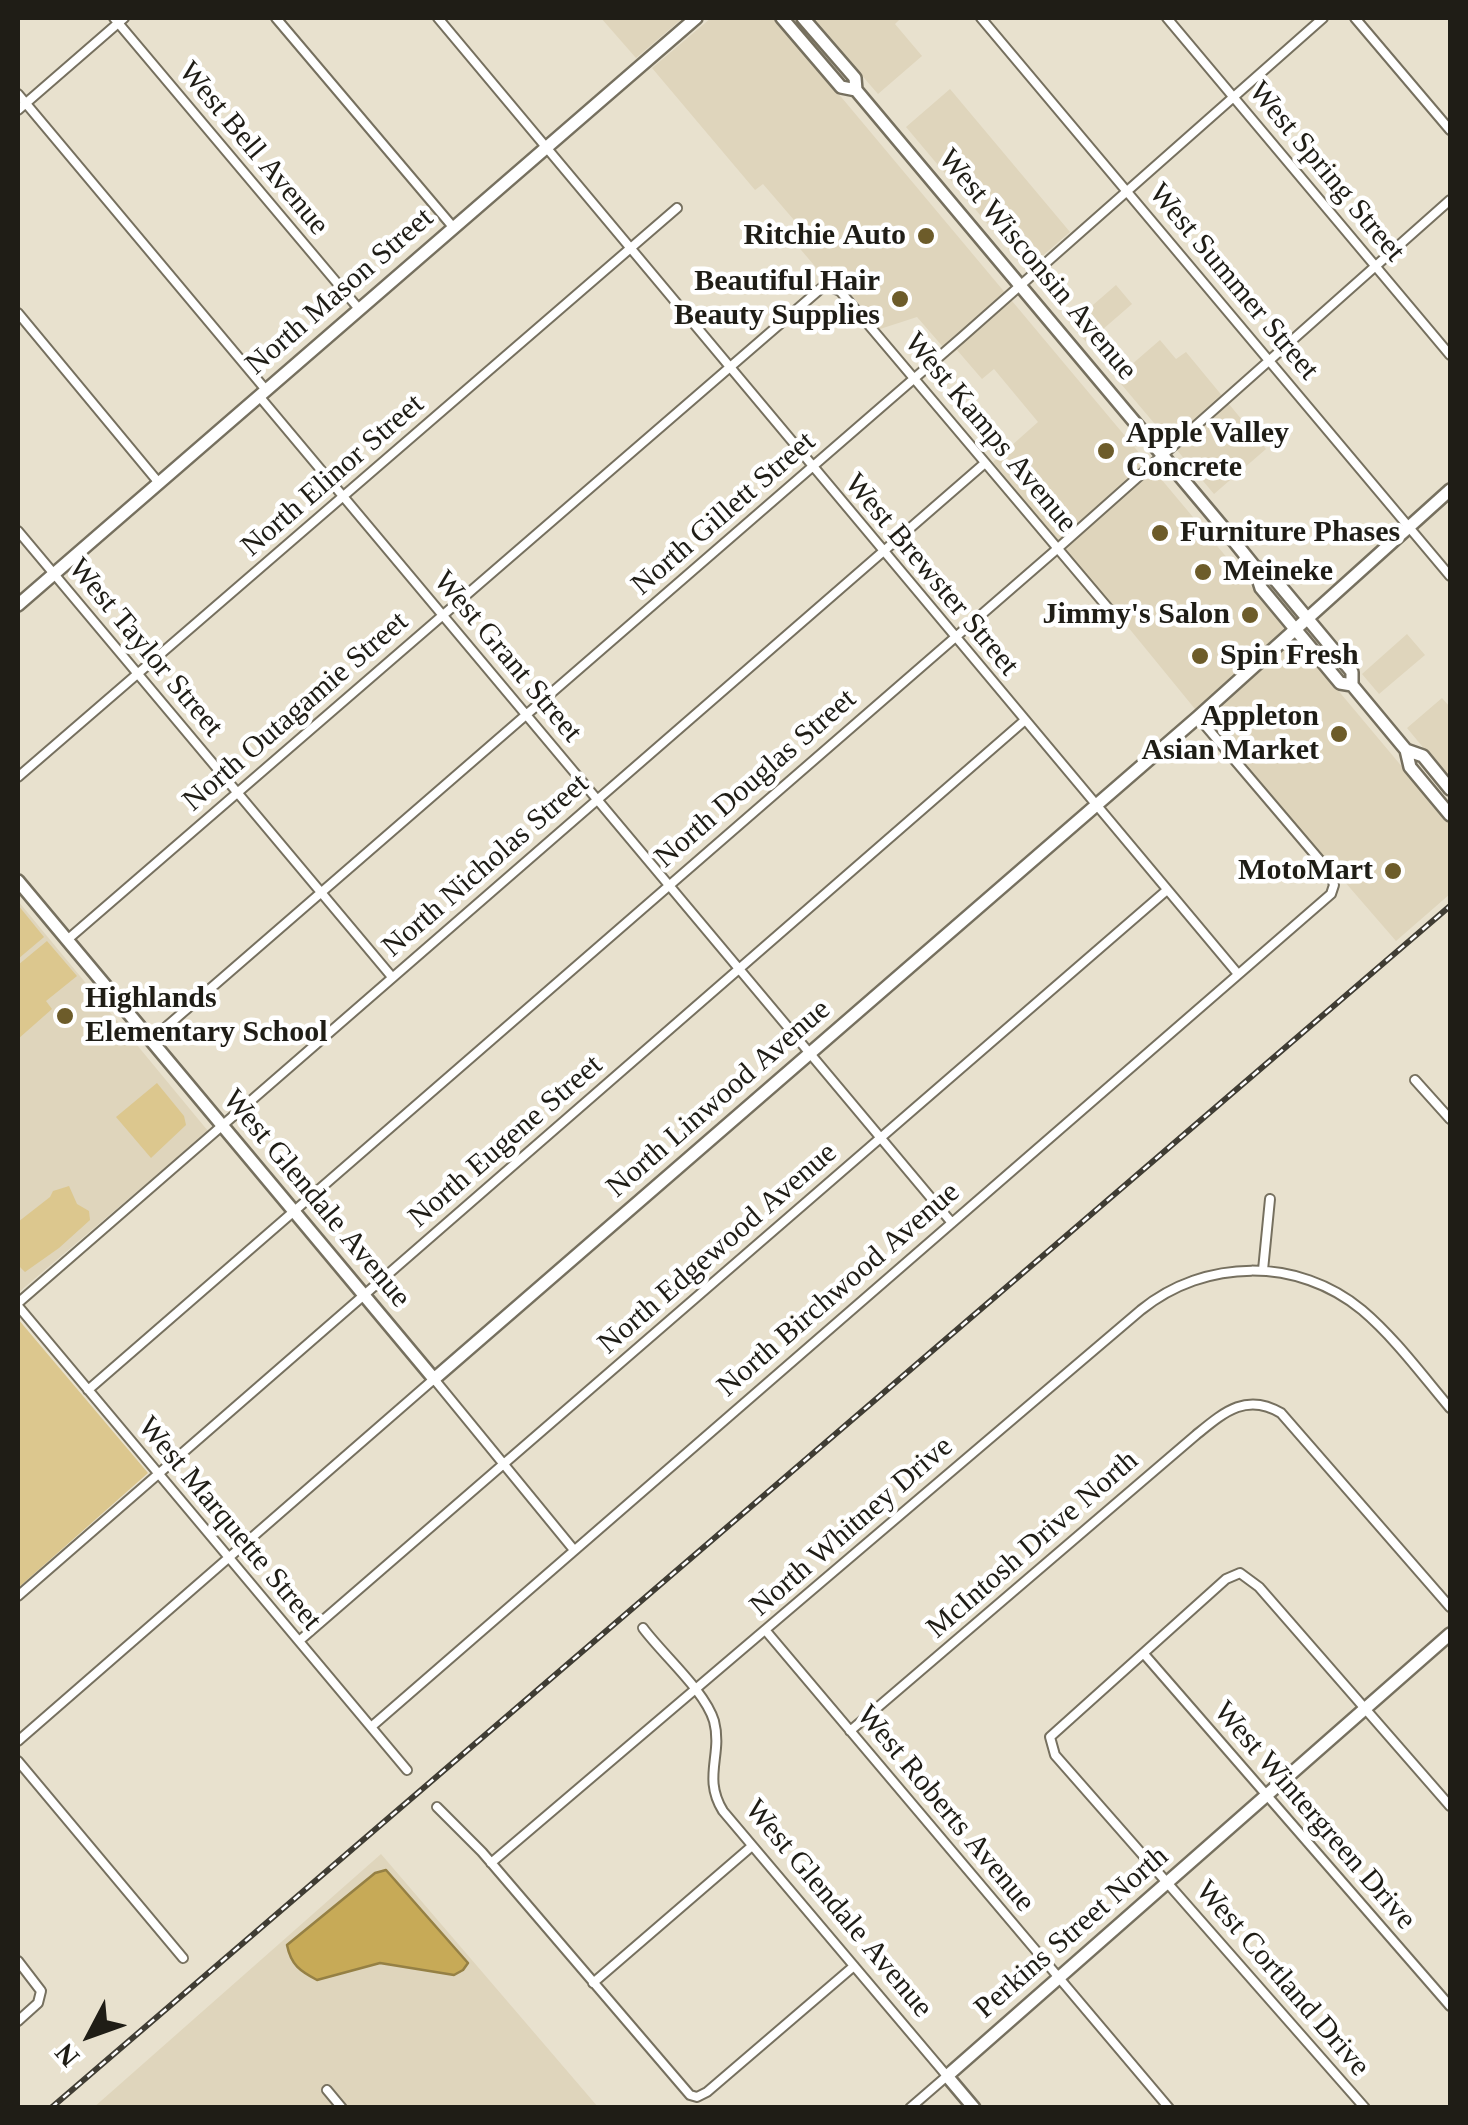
<!DOCTYPE html>
<style>
body{margin:0}
#map{position:relative;width:1468px;height:2125px;overflow:hidden;background:#e8e1ce;font-family:Georgia,serif}
canvas{display:block}
.frame{position:absolute;inset:0;border:20px solid #1f1d16;pointer-events:none}
.north{position:absolute;left:40px;top:1985px;width:100px;height:100px;-webkit-text-stroke:8px #fff;paint-order:stroke;rotate:229deg;font-size:28px;font-weight:700;line-height:40px;text-align:center;color:#1f1d16}
.north::after{content:'';display:block;margin:auto;width:35px;height:45px;background:#1f1d16;clip-path:polygon(50% 0,100% 100%,50% 72%,0 100%)}
</style>
<div id="map">
<canvas width="1468" height="2125"></canvas>
<div class="frame"></div>
<div class="north">N</div>
</div>
<script>
const ctx = document.querySelector('canvas').getContext('2d');
ctx.lineJoin = 'round';
function fill(path, color) { ctx.fillStyle = color; ctx.fill(path, 'evenodd'); }
function strokePath(path, color, width, dash) { ctx.strokeStyle = color; ctx.lineWidth = width; ctx.lineCap = dash ? 'butt' : 'round'; ctx.setLineDash(dash || []); ctx.stroke(path); }
function write(font, color, halo, rows, align = 'center') {
  ctx.font = font + ' Georgia,serif'; ctx.lineWidth = 9; ctx.setLineDash([]); ctx.textBaseline = 'middle'; ctx.strokeStyle = halo; ctx.fillStyle = color; for (const [text, x, y, turn = 0] of rows) {
    ctx.save(); ctx.translate(x, y); ctx.rotate((+turn || 0) * Math.PI / 180); ctx.textAlign = isNaN(turn) ? turn : align; if (halo) ctx.strokeText(text, 0, 0); ctx.fillText(text, 0, 0); ctx.restore();
  }
}
fill(new Path2D(`
 M601,18H683L636,58Z
 M711,18H775L1450,824V894L1396,941L1195,709L993,462L1038,422L994,369L982,379L957,350L950,355L917,317L880,329L842,283L825,278L790,237L800,227L763,184L755,190L652,68Z
 M812,18H901L895,24L922,56L878,94Z
 M950,89L1070,232L1032,265H1024L1018,260L906,127Z
 M1116,285L1132,304L1087,343L1071,324Z
 M1160,340L1176,359L1186,352L1266,449L1214,494L1116,378Z
 M1407,634L1425,655L1379,694L1362,674Z
 M1442,698L1450,707V780L1407,728Z
 M18,901L208,1131L19,1292L18,1291Z
 M381,1854L598,2107L93,2108Z`), '#dfd5bc');
fill(new Path2D(`
 M18,905L44,937L18,959Z
 M47,941L77,976L46,1001L52,1009L18,1039V965Z
 M157,1083L184,1116L186,1125L151,1158L116,1117Z
 M69,1186L77,1204L89,1211L90,1220L59,1248L25,1272L18,1265V1222L50,1197L53,1191Z
 M18,1319L148,1473L18,1588Z`), '#dcc78e');
const water = new Path2D(`
 M386,1870L468,1963L463,1970L454,1975L380,1963L317,1980C300,1971 291,1965 287,1945L375,1873Z`);
fill(water, '#c7aa57');
strokePath(water, '#958044', 2.5);
const street = new Path2D(`
 M114,18L359,309
 M276,18L453,227
 M438,18L1238,974
 M981,18L1450,576
 M1167,18L1450,355
 M1355,18L1450,130
 M18,94L266,390
 M18,110L124,18
 M18,313L159,483
 M259,396L952,1223
 M18,531L392,977
 M18,777L677,208
 M67,940L825,285L840,291L1114,615
 M151,1040L962,337L1323,18
 M1415,1080L1450,1119
 M1263,1270L1270,1199
 M18,1303L985,463
 M18,1306L407,1770
 M88,1390L1057,549L1450,200
 M18,1596L1024,721
 M643,1628C663,1655 705,1691 714,1721C723,1755 702,1777 723,1811L947,2076L910,2108
 M766,1631L1169,2108
 M299,1641L1167,890
 M1144,1654L1450,2006
 M371,1727L1331,894L1334,885L1329,871L1198,717
 M850,1731L1196,1435C1223,1413 1246,1392 1281,1413L1450,1607
 M18,1741L434,1379L574,1550
 M18,1761L183,1958
 M437,1807L482,1852L690,2095L697,2097L707,2092L854,1966
 M491,1863L1141,1310C1205,1258 1298,1257 1362,1310C1395,1338 1422,1375 1450,1408
 M18,1961L41,1991L38,2003L18,2021
 M593,1983L752,1846
 M327,2090L342,2108
 M1365,2108L1055,1755L1050,1737L1226,1579L1240,1573L1259,1587L1450,1806`);
const secondary = new Path2D(`
 M782,18L841,87L856,90
 M803,18L855,78L856,90L1221,525L1254,566L1261,588L1340,683L1352,685
 M1254,566L1272,576L1352,672V685L1406,750L1410,767L1450,815
 M18,605L696,18
 M1406,750L1423,756L1450,789
 M18,881L434,1379L1198,717L1450,490
 M974,2108L947,2076L1450,1634`);
strokePath(street, '#76705f', 12);
strokePath(secondary, '#76705f', 16);
strokePath(street, '#fff', 8);
strokePath(secondary, '#fff', 11);
const rail = new Path2D(`
 M51,2108L1450,906`);
strokePath(rail, '#403d34', 6);
strokePath(rail, '#fff', 2.5, [8]);
for (const [x, y, r, color] of [
 [926,236,10,"#6d5c2a"],
 [900,299,10,"#6d5c2a"],
 [1106,451,10,"#6d5c2a"],
 [1160,533,10,"#6d5c2a"],
 [1203,572,10,"#6d5c2a"],
 [1250,615,10,"#6d5c2a"],
 [1200,656,10,"#6d5c2a"],
 [1339,734,10,"#6d5c2a"],
 [1393,871,10,"#6d5c2a"],
 [65,1016,10,"#6d5c2a"]
]) { const dot = new Path2D(); dot.arc(x, y, r, 0, 2 * Math.PI); ctx.fillStyle = color; ctx.fill(dot); strokePath(dot, '#fff', 4); }
write('30px', '#1f1d16', '#fff', [
 ["West Bell Avenue",253,149,50],
 ["West Spring Street",1326,172,50],
 ["West Wisconsin Avenue",1037,265,50],
 ["West Summer Street",1233,282,50],
 ["North Mason Street",340,292,-41],
 ["West Kamps Avenue",990,433,50],
 ["North Elinor Street",333,476,-41],
 ["North Gillett Street",724,514,-41],
 ["West Brewster Street",931,575,50],
 ["West Taylor Street",145,648,50],
 ["West Grant Street",507,657,50],
 ["North Outagamie Street",296,712,-41],
 ["North Douglas Street",756,779,-41],
 ["North Nicholas Street",486,866,-41],
 ["North Linwood Avenue",719,1099,-41],
 ["North Eugene Street",506,1142,-41],
 ["West Glendale Avenue",316,1199,50],
 ["North Edgewood Avenue",718,1249,-41],
 ["North Birchwood Avenue",839,1290,-41],
 ["West Marquette Street",229,1524,50],
 ["North Whitney Drive",852,1527,-41],
 ["McIntosh Drive North",1033,1545,-41],
 ["West Roberts Avenue",945,1809,50],
 ["West Wintergreen Drive",1314,1816,49],
 ["West Glendale Avenue",838,1909,50],
 ["Perkins Street North",1072,1933,-41],
 ["West Cortland Drive",1282,1979,49]
]);
write('bold 30px', '#1f1d16', '#fff', [
 ["Ritchie Auto",906,236],
 ["Beautiful Hair",880,282],
 ["Beauty Supplies",880,316],
 ["Apple Valley",1126,434,"left"],
 ["Concrete",1126,468,"left"],
 ["Furniture Phases",1180,533,"left"],
 ["Meineke",1223,572,"left"],
 ["Jimmy's Salon",1230,615],
 ["Spin Fresh",1220,656,"left"],
 ["Appleton",1319,717],
 ["Asian Market",1319,751],
 ["MotoMart",1373,871],
 ["Highlands",85,999,"left"],
 ["Elementary School",85,1033,"left"]
], 'right');
</script>
